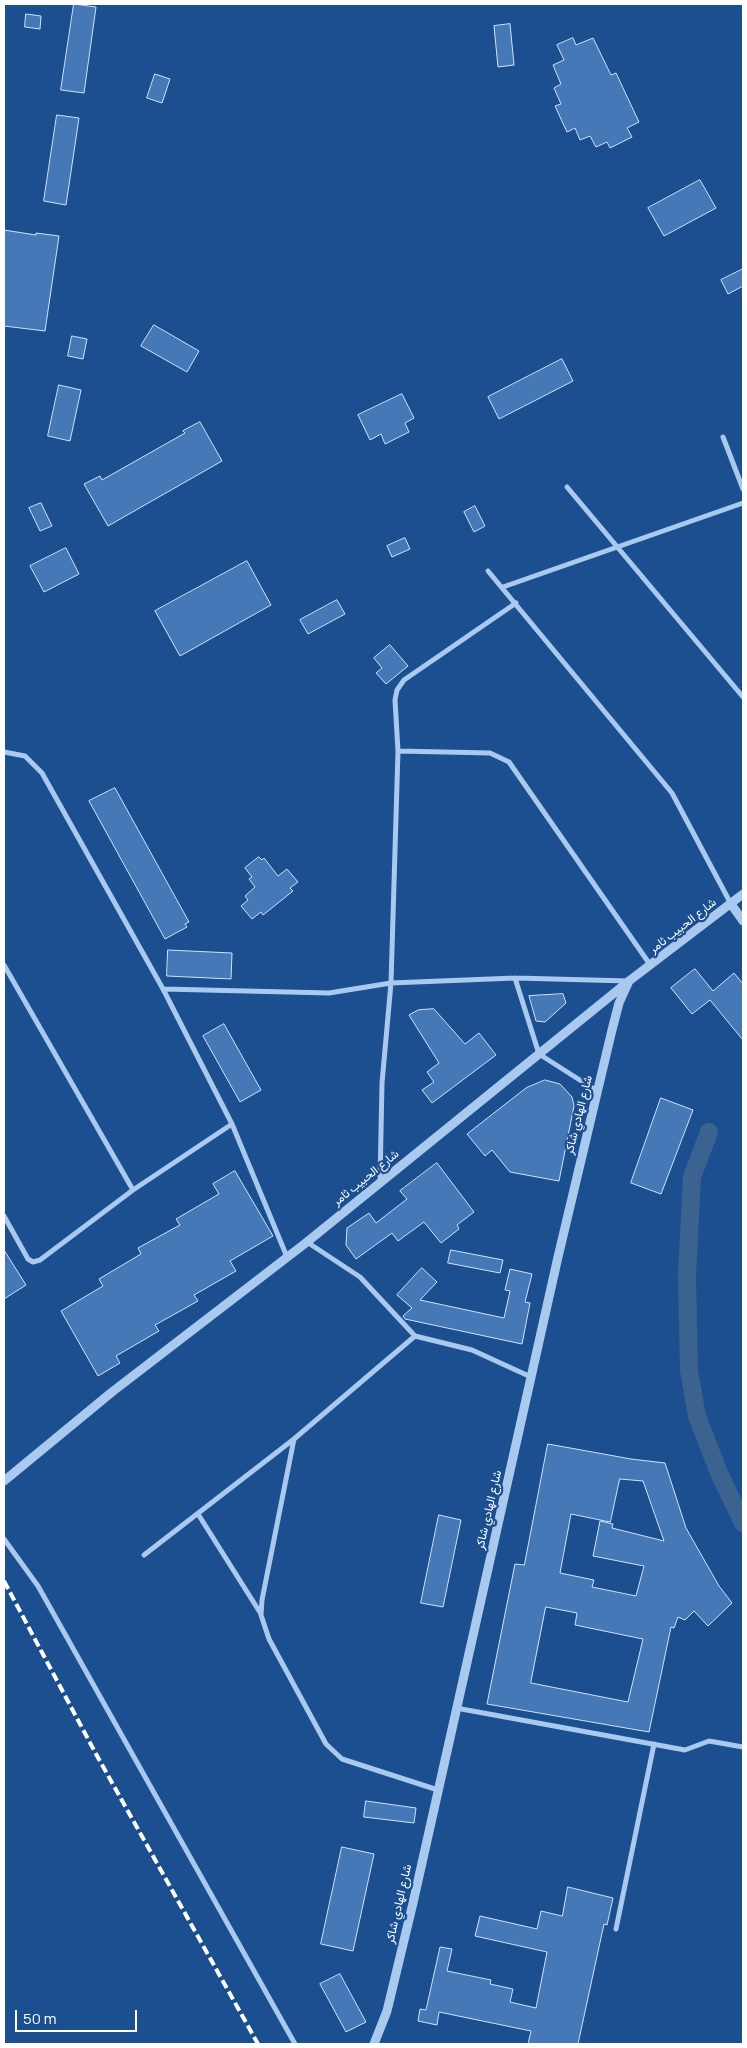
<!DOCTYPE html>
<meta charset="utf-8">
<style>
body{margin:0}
#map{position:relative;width:747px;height:2048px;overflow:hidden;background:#1b4f8f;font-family:Manrope,sans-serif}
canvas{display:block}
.frame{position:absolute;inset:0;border:5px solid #fff;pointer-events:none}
.scale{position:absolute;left:15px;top:2010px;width:122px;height:22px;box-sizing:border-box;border:2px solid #fff;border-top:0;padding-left:6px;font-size:15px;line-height:18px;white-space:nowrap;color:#fff;-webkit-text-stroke:4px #1b4f8f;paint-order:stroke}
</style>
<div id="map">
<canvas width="747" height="2048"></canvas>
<div class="frame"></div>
<div class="scale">50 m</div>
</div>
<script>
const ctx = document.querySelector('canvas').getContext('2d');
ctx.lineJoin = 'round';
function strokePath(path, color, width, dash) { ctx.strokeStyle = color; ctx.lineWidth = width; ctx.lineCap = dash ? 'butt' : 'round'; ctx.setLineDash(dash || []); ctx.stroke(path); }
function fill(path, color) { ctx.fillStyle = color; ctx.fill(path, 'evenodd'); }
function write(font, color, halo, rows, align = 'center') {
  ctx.font = font + ' Manrope,Vazirmatn,sans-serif'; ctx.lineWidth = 4.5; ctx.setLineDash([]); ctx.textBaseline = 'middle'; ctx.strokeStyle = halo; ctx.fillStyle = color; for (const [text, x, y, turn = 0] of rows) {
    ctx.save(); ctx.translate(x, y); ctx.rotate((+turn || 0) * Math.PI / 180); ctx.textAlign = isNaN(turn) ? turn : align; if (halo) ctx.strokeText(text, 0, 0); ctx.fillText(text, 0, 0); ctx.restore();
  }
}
strokePath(new Path2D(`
 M709,1132L692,1177L687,1275L689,1371L697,1416L719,1473L743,1523`), '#3c6290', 18);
const building = new Path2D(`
 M74,4L96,7L84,93L61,90Z
 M26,14L41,16L40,29L25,27Z
 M510,24L514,65L498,67L494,26Z
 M573,38L576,45L593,38L611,75L616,73L639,122L627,128L632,137L610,148L607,142L596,147L590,136L580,140L575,128L567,132L555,106L561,104L554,88L561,84L553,65L564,60L557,45Z
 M155,74L170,79L162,103L147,98Z
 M57,115L79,118L66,205L44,201Z
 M700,180L716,208L664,236L648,208Z
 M4,230L36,235V233L59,236L45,331L4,326Z
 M743,269V286L728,294L721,280Z
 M154,325L199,351L187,372L141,346Z
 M72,336L87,339L83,359L68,356Z
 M562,359L573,381L499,419L488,397Z
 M59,385L81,390L70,441L48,436Z
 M402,394L414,418L405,423L409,432L385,444L381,434L370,440L358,415Z
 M200,422L222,461L108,526L84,484L100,476L102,480L185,433L183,431Z
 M41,503L52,526L40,531L29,508Z
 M475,506L485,526L474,532L464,512Z
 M405,538L410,549L392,557L387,546Z
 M66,548L79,574L44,592L30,566Z
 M247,561L271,605L180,656L155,611Z
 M337,600L345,614L308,634L300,620Z
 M390,645L408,666L386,684L376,673L382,668L374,658Z
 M115,788L189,922L185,924L187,927L165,939L89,801Z
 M259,857L262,860L264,858L278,876L287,869L298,882L290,888L293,891L263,915L261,912L252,919L241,906L248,900L245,896L255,887L249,879L252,877L245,868Z
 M168,950L232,953L231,979L167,976Z
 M695,969L713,991L734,973L743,984V1040L710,1000L692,1014L671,988Z
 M563,994L566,1003L545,1022L536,1021L529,996Z
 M434,1009L465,1044L479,1033L496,1055L432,1103L422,1090L434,1082L427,1072L439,1063L409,1015L418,1010Z
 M224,1024L261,1090L240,1102L203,1036Z
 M545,1080L560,1084L572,1097L574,1106L559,1181L510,1172L492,1150L485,1156L467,1134L526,1088Z
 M661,1098L693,1110L661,1194L631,1183Z
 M437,1163L474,1212L457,1225L459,1229L441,1243L424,1222L398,1241L392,1233L356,1259L346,1245L347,1228L369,1213L376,1223L407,1199L400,1191Z
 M235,1171L273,1236L230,1261L236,1271L194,1295L198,1301L155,1325L159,1331L116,1356L120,1363L98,1376L61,1311L103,1286L99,1279L141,1254L138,1248L180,1225L176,1219L219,1194L213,1184Z
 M4,1250L26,1285L4,1299Z
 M451,1250L503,1260L500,1273L448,1263Z
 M422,1268L437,1282L420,1300L504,1318L510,1291L505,1290L510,1269L532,1274L525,1302L530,1303L522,1344L405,1319L403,1316L412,1308L397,1295Z
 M548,1444L631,1459L665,1463L686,1528L719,1586L732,1603L708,1626L694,1611L685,1620L678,1617L674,1628L671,1627L649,1732L487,1704L515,1564L524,1565ZM620,1479L643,1481L664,1541L612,1528L613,1524L600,1521L593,1556L644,1566L636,1596L592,1587L594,1580L560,1573L571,1514L610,1522ZM546,1607L577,1613L575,1625L643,1639L628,1702L531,1683Z
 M439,1515L461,1520L443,1607L421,1603Z
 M366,1801L416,1808L414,1823L364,1817Z
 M342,1847L374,1854L353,1951L321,1944Z
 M568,1887L613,1898L607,1925L604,1924L578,2044H528L531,2031L439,2012L437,2025L418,2021L420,2009L426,2010L440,1947L452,1949L447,1971L491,1980L490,1984L513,1989L510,2002L536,2008L547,1952L475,1936L480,1916L537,1929L541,1911L562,1916Z
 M340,1974L366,2022L346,2032L320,1984Z`);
fill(building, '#4478b7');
strokePath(building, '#cfe3fa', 1);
strokePath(new Path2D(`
 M723,437L743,489
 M567,487L743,697
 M488,571L672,793L731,904
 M503,587L743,503
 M398,751L490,753L509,762L651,966
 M4,752L25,756L42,773L163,989L232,1124L287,1257
 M4,965L133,1190
 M515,978L539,1054L597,1091
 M163,989L329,993L391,983L515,978L629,981
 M380,1182L382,1083L391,983L398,751L395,700L397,690L404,680L516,603
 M4,1216L28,1259L33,1262L40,1260L133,1190L232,1124
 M307,1242L360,1277L415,1336L472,1350L531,1377
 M294,1439L262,1600L261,1615L269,1639L326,1744L342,1759L438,1790
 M198,1514L261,1614
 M4,1539L38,1586L295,2044
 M144,1555L294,1439L415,1336
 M456,1708L685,1750L709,1741L743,1747
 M616,1929L654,1744`), '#a9c9ee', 5);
strokePath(new Path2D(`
 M731,904L743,921
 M4,1481L112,1392L307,1242L629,981L743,894
 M374,2044L387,2011L413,1903L558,1257L612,1030L619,1003L629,981`), '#a9c9ee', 9);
strokePath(new Path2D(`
 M4,1581L96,1754L258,2044`), '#fff', 4, [9, 4]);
write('12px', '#fff', '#1b4f8f', [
 ["شارع الحبيب ثامر",683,926,-38],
 ["شارع الهادي شاكر",579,1115,-76],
 ["شارع الحبيب ثامر",366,1178,-39],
 ["شارع الهادي شاكر",489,1510,-77],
 ["شارع الهادي شاكر",399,1904,-77]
]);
</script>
